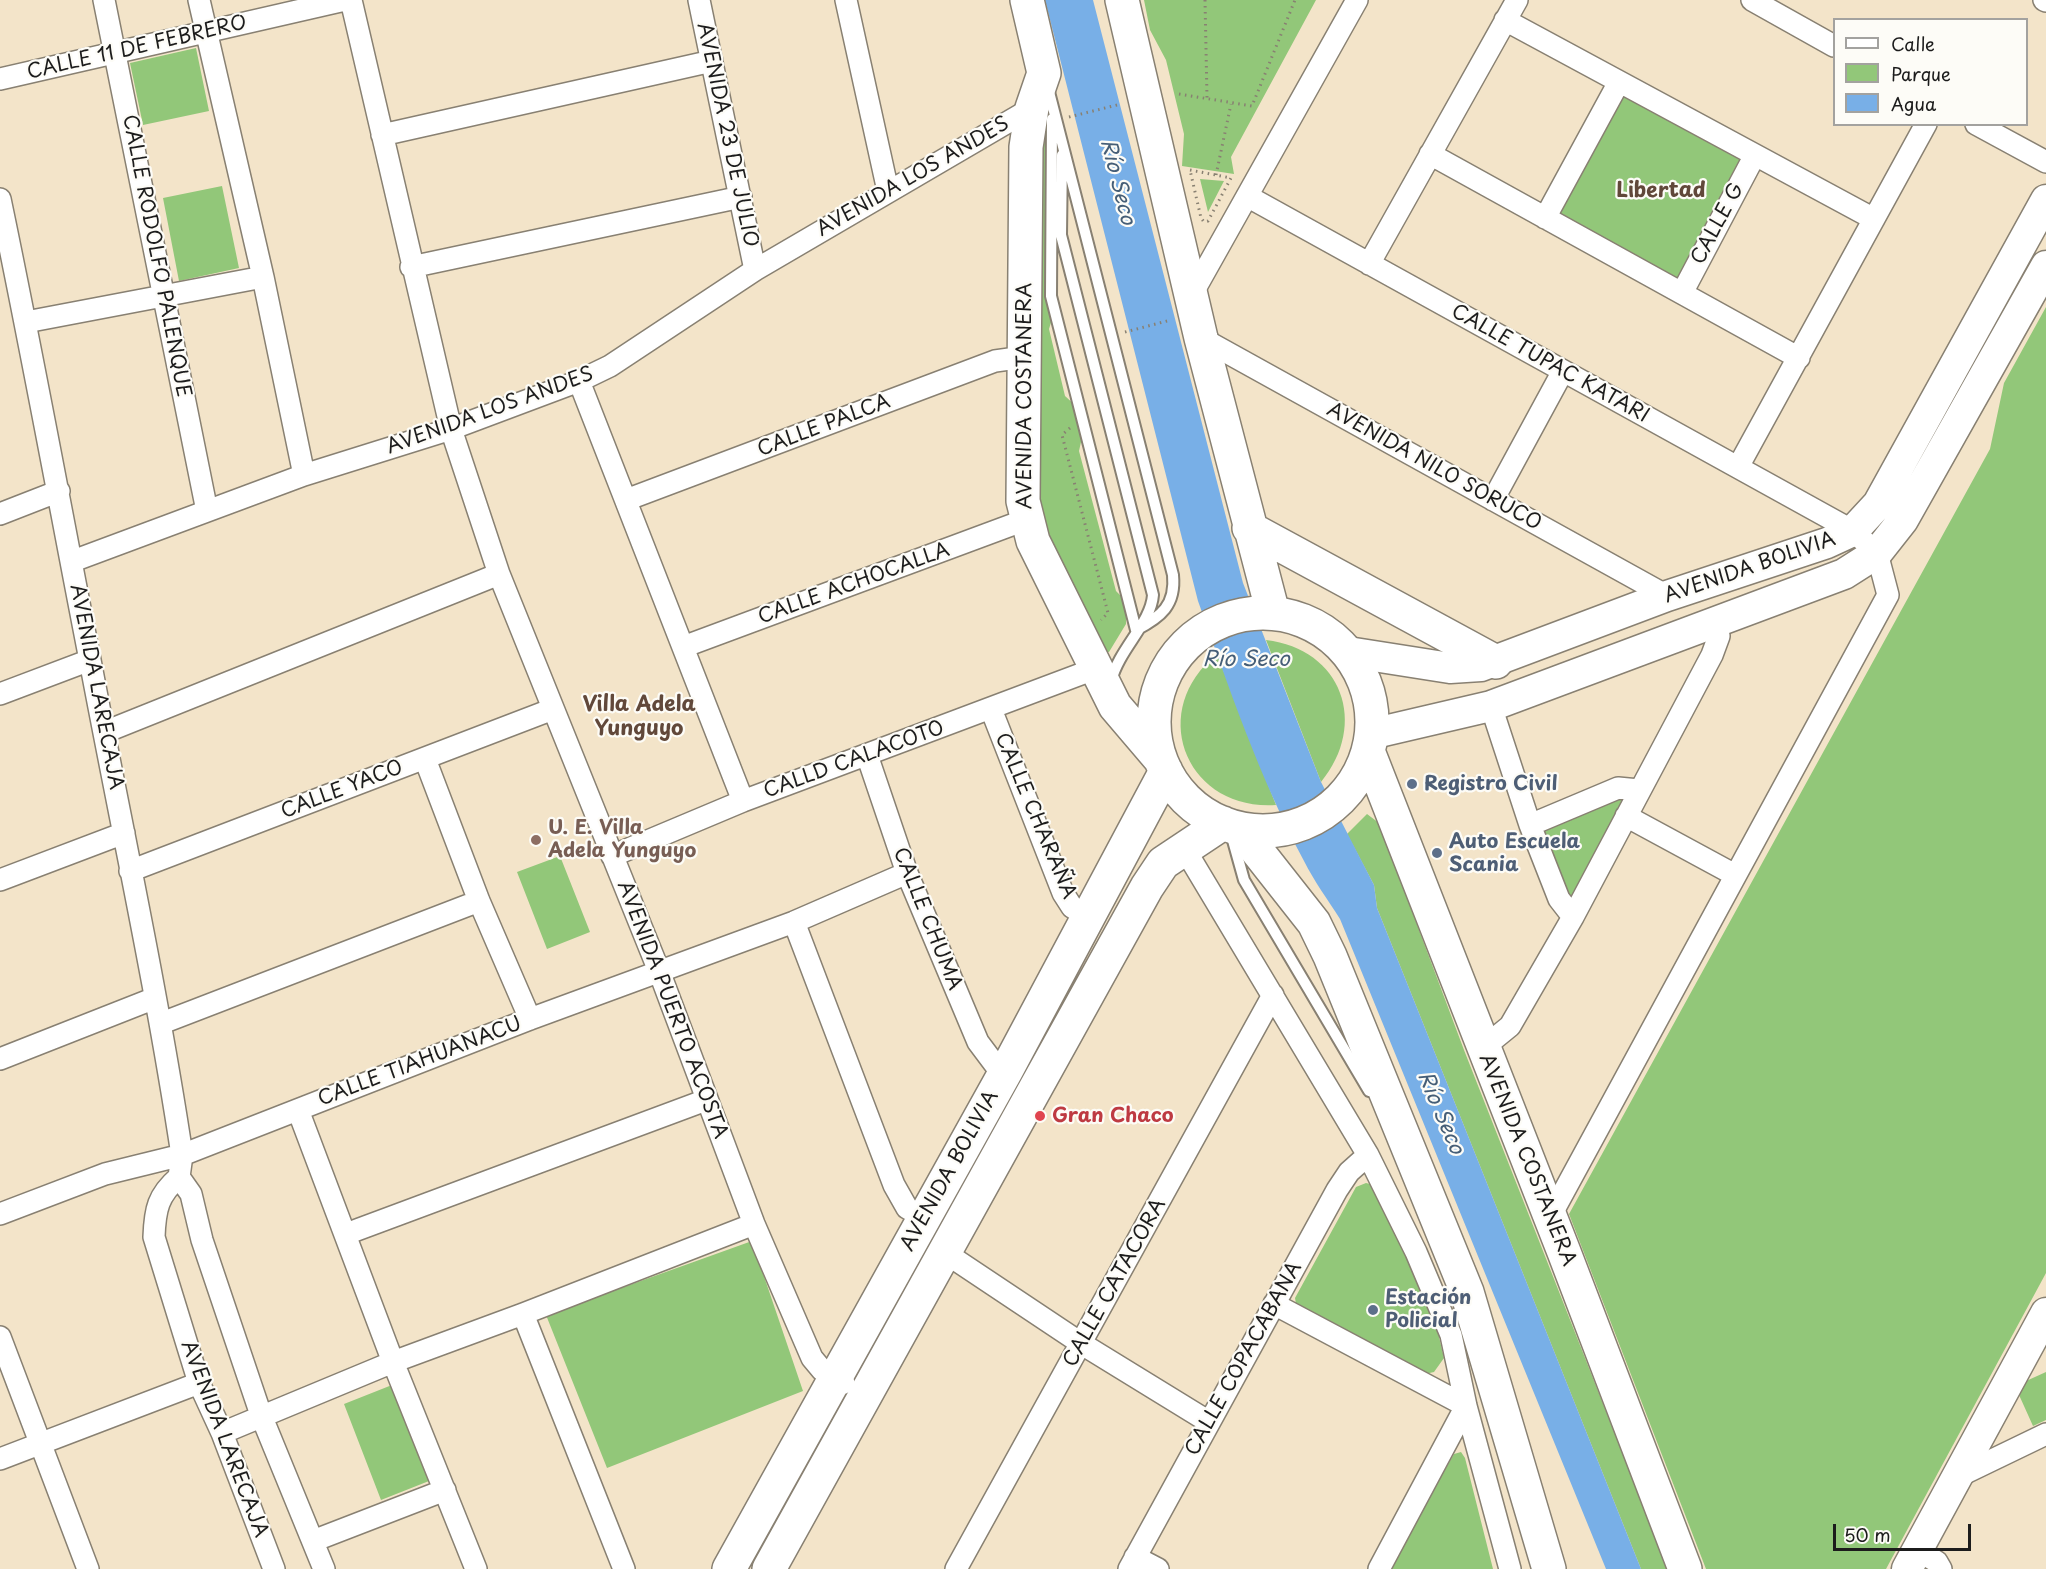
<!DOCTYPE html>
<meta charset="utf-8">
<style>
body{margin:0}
#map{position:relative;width:2046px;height:1569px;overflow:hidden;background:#f3e4c9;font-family:"Playpen Sans",sans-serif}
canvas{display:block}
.legend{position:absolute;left:1833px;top:18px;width:195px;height:108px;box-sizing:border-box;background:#fdfcf7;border:2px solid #a3a29f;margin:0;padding:8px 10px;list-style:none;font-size:18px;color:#1c1c1c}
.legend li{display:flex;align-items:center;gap:12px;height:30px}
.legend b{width:30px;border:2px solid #a3a29f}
.scale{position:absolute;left:1833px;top:1524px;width:138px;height:27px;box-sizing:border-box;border:3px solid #1c1c1c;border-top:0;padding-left:8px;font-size:18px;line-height:21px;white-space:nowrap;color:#1c1c1c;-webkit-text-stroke:4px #fdfcf7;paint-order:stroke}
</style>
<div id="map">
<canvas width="2046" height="1569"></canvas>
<ul class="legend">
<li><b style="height:8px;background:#fff"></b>Calle</li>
<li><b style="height:16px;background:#92c779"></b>Parque</li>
<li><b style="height:16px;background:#78afe7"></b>Agua</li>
</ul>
<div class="scale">50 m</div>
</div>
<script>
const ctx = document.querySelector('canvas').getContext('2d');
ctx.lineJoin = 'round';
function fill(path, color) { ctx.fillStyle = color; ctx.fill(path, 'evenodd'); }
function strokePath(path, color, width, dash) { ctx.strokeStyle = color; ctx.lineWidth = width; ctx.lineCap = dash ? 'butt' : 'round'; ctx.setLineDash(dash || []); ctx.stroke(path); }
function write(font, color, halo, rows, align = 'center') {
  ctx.font = font + ' "Playpen Sans",sans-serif'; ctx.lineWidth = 4.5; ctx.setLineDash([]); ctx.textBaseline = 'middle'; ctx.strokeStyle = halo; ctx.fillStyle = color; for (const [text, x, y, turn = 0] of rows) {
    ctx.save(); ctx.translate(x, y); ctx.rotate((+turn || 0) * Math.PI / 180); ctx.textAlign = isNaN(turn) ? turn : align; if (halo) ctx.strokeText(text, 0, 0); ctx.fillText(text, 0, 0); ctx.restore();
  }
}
fill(new Path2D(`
 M1144,0H1316L1231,157L1234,174L1182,166L1184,134L1166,60L1150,30Z
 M196,48L209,111L143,125L130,63Z
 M1623,90L1747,158L1680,282L1555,213Z
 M1044,135L1048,137L1053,316L1049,329L1065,396L1076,406L1083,433L1079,451L1116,591L1126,601V624L1109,652H1104L1037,511L1039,137Z
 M1200,179L1224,181L1208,212Z
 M222,186L239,268L179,281L163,198Z
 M2046,307V1273L1886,1569H1706L1569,1214L1990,449L2004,383Z
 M1266,640C1342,649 1369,724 1321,782Z
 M1217,654L1276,805C1186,811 1146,711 1217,654Z
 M1625,796L1570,901L1541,826Z
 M1367,814L1379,823L1464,1050L1668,1569H1641L1377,908L1374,885L1347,834Z
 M560,856L590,932L547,949L517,872Z
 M1366,1183L1374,1185L1436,1324L1444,1358L1434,1372L1425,1374L1296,1304L1295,1298L1356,1187Z
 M752,1241L803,1391L607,1468L546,1315Z
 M2046,1372V1420L2033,1426L2015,1386Z
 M392,1385L429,1481L381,1500L344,1404Z
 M1461,1452L1465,1458L1493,1569H1388L1451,1459L1454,1454Z`), '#92c779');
fill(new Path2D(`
 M1045,0H1093L1243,583L1321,782L1374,885L1377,908L1641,1569H1606L1340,919C1328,900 1314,881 1304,861C1260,779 1229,688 1198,601Z`), '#78afe7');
const lane = new Path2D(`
 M1048,88L1173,575C1176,605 1161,617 1136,630
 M1052,119L1051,296L1136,630
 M1062,155L1061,235L1153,595C1151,623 1119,649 1111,681
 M1232,837L1244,880L1369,1091`);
const street = new Path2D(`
 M104,0L207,511
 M199,0L263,277L304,475
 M351,0L451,429L499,574L659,971L754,1224L812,1358L822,1370L844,1383
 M699,0L755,270
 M846,0L888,191
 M1752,0L1834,46
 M2044,0L2046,1
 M1505,20L1874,219
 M0,79L345,0
 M1976,124L2046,162
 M382,135L712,61
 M1430,154L1799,358
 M1247,196L1853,531L1877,553L1888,595L1550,1217
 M0,199C32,352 60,506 90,660C121,825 157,989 182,1155L179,1177C158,1195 155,1209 154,1237L199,1383L222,1433L274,1569
 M1545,218L1619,82
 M1369,264L1517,0
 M411,267L741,197
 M1682,293L1755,155
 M1191,296L1357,0
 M26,322L263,277
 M1201,338L1667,596
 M579,381L743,801
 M1738,467L1926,124
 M626,500L995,361L1024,357
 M1493,500L1563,371
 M0,514L59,491
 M73,561L304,475L451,429L579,381L610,366L755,270L1032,108
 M683,647L1025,520
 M0,694L90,660
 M1491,706L1530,825L1559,899L1573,917
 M991,709L1063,893L1072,907L1088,917
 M105,732L499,574
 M867,755L907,873L978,1042L996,1066L1006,1071
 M425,759L479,901L530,1019
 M1626,816L1735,875
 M1530,825L1618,788L1639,790
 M1184,848L1368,1155L1416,1252L1451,1335L1466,1406L1510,1569
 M612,856L743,801L1097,668
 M130,871L553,709
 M0,880L124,833
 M794,922L894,1185L907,1208L924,1218
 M162,1023L479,901
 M1483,1048L1510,1026L1573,917L1712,655L1719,636L1715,621
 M0,1059L155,998
 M298,1110L393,1362L476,1569
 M179,1177L191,1194L202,1240L261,1415L324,1569
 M0,1214L105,1174L182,1155L530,1019L794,922L907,873
 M346,1234L706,1100
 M944,1252L1082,1344L1209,1422
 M1274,1304L1466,1406
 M523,1314L624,1569
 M0,1337L88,1569
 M222,1433L393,1362L523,1314L754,1224
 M0,1459L199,1383
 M1957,1477L2046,1434
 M313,1541L445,1490
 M1918,1550L1937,1562L1941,1569
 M1135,1557L1158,1569
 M956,1569L1273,995
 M1129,1569L1337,1190L1349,1172L1368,1155
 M1379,1569L1466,1406`);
const secondary = new Path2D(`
 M1348,652L1450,668L1481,666L1667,596L1827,543L1853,531L1878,504L2046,200
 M1371,734L1491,706L1844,574L1877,553L1903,520L2046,266
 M1907,1569L2046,1313`);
const primary = new Path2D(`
 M1027,0L1044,73L1032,108L1026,147L1023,501L1033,541L1115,706L1161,760
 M1122,0L1201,338L1273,613
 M1249,528L1496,662
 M1154 722a109 109 0 1 1 218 0a109 109 0 1 1-218 0Z
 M1368,751L1564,1252L1685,1569
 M1240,829L1314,923L1330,956L1467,1292L1549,1569
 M729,1569L1006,1071L1166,771
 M769,1569L1147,887L1163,863L1223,823`);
strokePath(lane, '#888072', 14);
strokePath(street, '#888072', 24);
strokePath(secondary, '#888072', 33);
strokePath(primary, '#888072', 36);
strokePath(new Path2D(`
 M1205,0L1207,98
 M1179,94L1252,106L1295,0
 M1069,117L1121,104
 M1190,170L1231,178L1208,221L1204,222L1201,218Z
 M1216,175L1231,104
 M1125,332L1171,320
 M1070,428L1062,435L1108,613L1101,620`), '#888072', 3, [1.5, 4.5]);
strokePath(lane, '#fff', 10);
strokePath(street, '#fff', 21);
strokePath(secondary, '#fff', 30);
strokePath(primary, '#fff', 33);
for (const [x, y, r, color] of [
 [1412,784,6,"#5c6f8a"],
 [536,840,6,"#8d6e63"],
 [1437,853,6,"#5c6f8a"],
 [1040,1116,6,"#e0444e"],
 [1373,1310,6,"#5c6f8a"]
]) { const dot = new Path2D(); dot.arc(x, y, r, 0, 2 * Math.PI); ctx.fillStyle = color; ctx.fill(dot); strokePath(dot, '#fdfcf7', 2); }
write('20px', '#1c1c1c', '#fdfcf7', [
 ["CALLE 11 DE FEBRERO",137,48,-13],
 ["AVENIDA 23 DE JULIO",727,135,78],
 ["AVENIDA LOS ANDES",913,177,-30],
 ["CALLE G",1718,224,-62],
 ["CALLE RODOLFO PALENQUE",156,256,79],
 ["CALLE TUPAC KATARI",1550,364,29],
 ["AVENIDA COSTANERA",1025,396,-90],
 ["AVENIDA LOS ANDES",490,411,-20],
 ["CALLE PALCA",824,426,-21],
 ["AVENIDA NILO SORUCO",1434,467,29],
 ["AVENIDA BOLIVIA",1750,568,-19],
 ["CALLE ACHOCALLA",854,584,-20],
 ["AVENIDA LARECAJA",96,687,79],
 ["CALLD CALACOTO",854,760,-20],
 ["CALLE YACO",342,790,-21],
 ["CALLE CHARAÑA",1035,816,67],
 ["CALLE CHUMA",927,919,68],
 ["AVENIDA PUERTO ACOSTA",672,1010,69],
 ["CALLE TIAHUANACU",420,1062,-21],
 ["AVENIDA COSTANERA",1527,1160,68],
 ["AVENIDA BOLIVIA",950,1171,-61],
 ["CALLE CATACORA",1115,1283,-61],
 ["CALLE COPACABANA",1244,1359,-61],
 ["AVENIDA LARECAJA",224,1439,69]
]);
write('bold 20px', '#4e5e75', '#fdfcf7', [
 ["Registro Civil",1424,784],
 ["Auto Escuela",1449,842],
 ["Scania",1449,865],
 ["Estación",1385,1298],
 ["Policial",1385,1321]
], 'left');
write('bold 20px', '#785e54', '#fdfcf7', [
 ["U. E. Villa",548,828],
 ["Adela Yunguyo",548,851]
], 'left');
write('bold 20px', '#be3a42', '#fdfcf7', [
 ["Gran Chaco",1052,1116]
], 'left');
write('italic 21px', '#455e77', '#fdfcf7', [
 ["Río Seco",1117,182,76],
 ["Río Seco",1246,660],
 ["Río Seco",1440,1113,67]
]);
write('bold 21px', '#61483a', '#fdfcf7', [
 ["Libertad",1661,191],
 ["Villa Adela",639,705],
 ["Yunguyo",639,729]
]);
</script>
